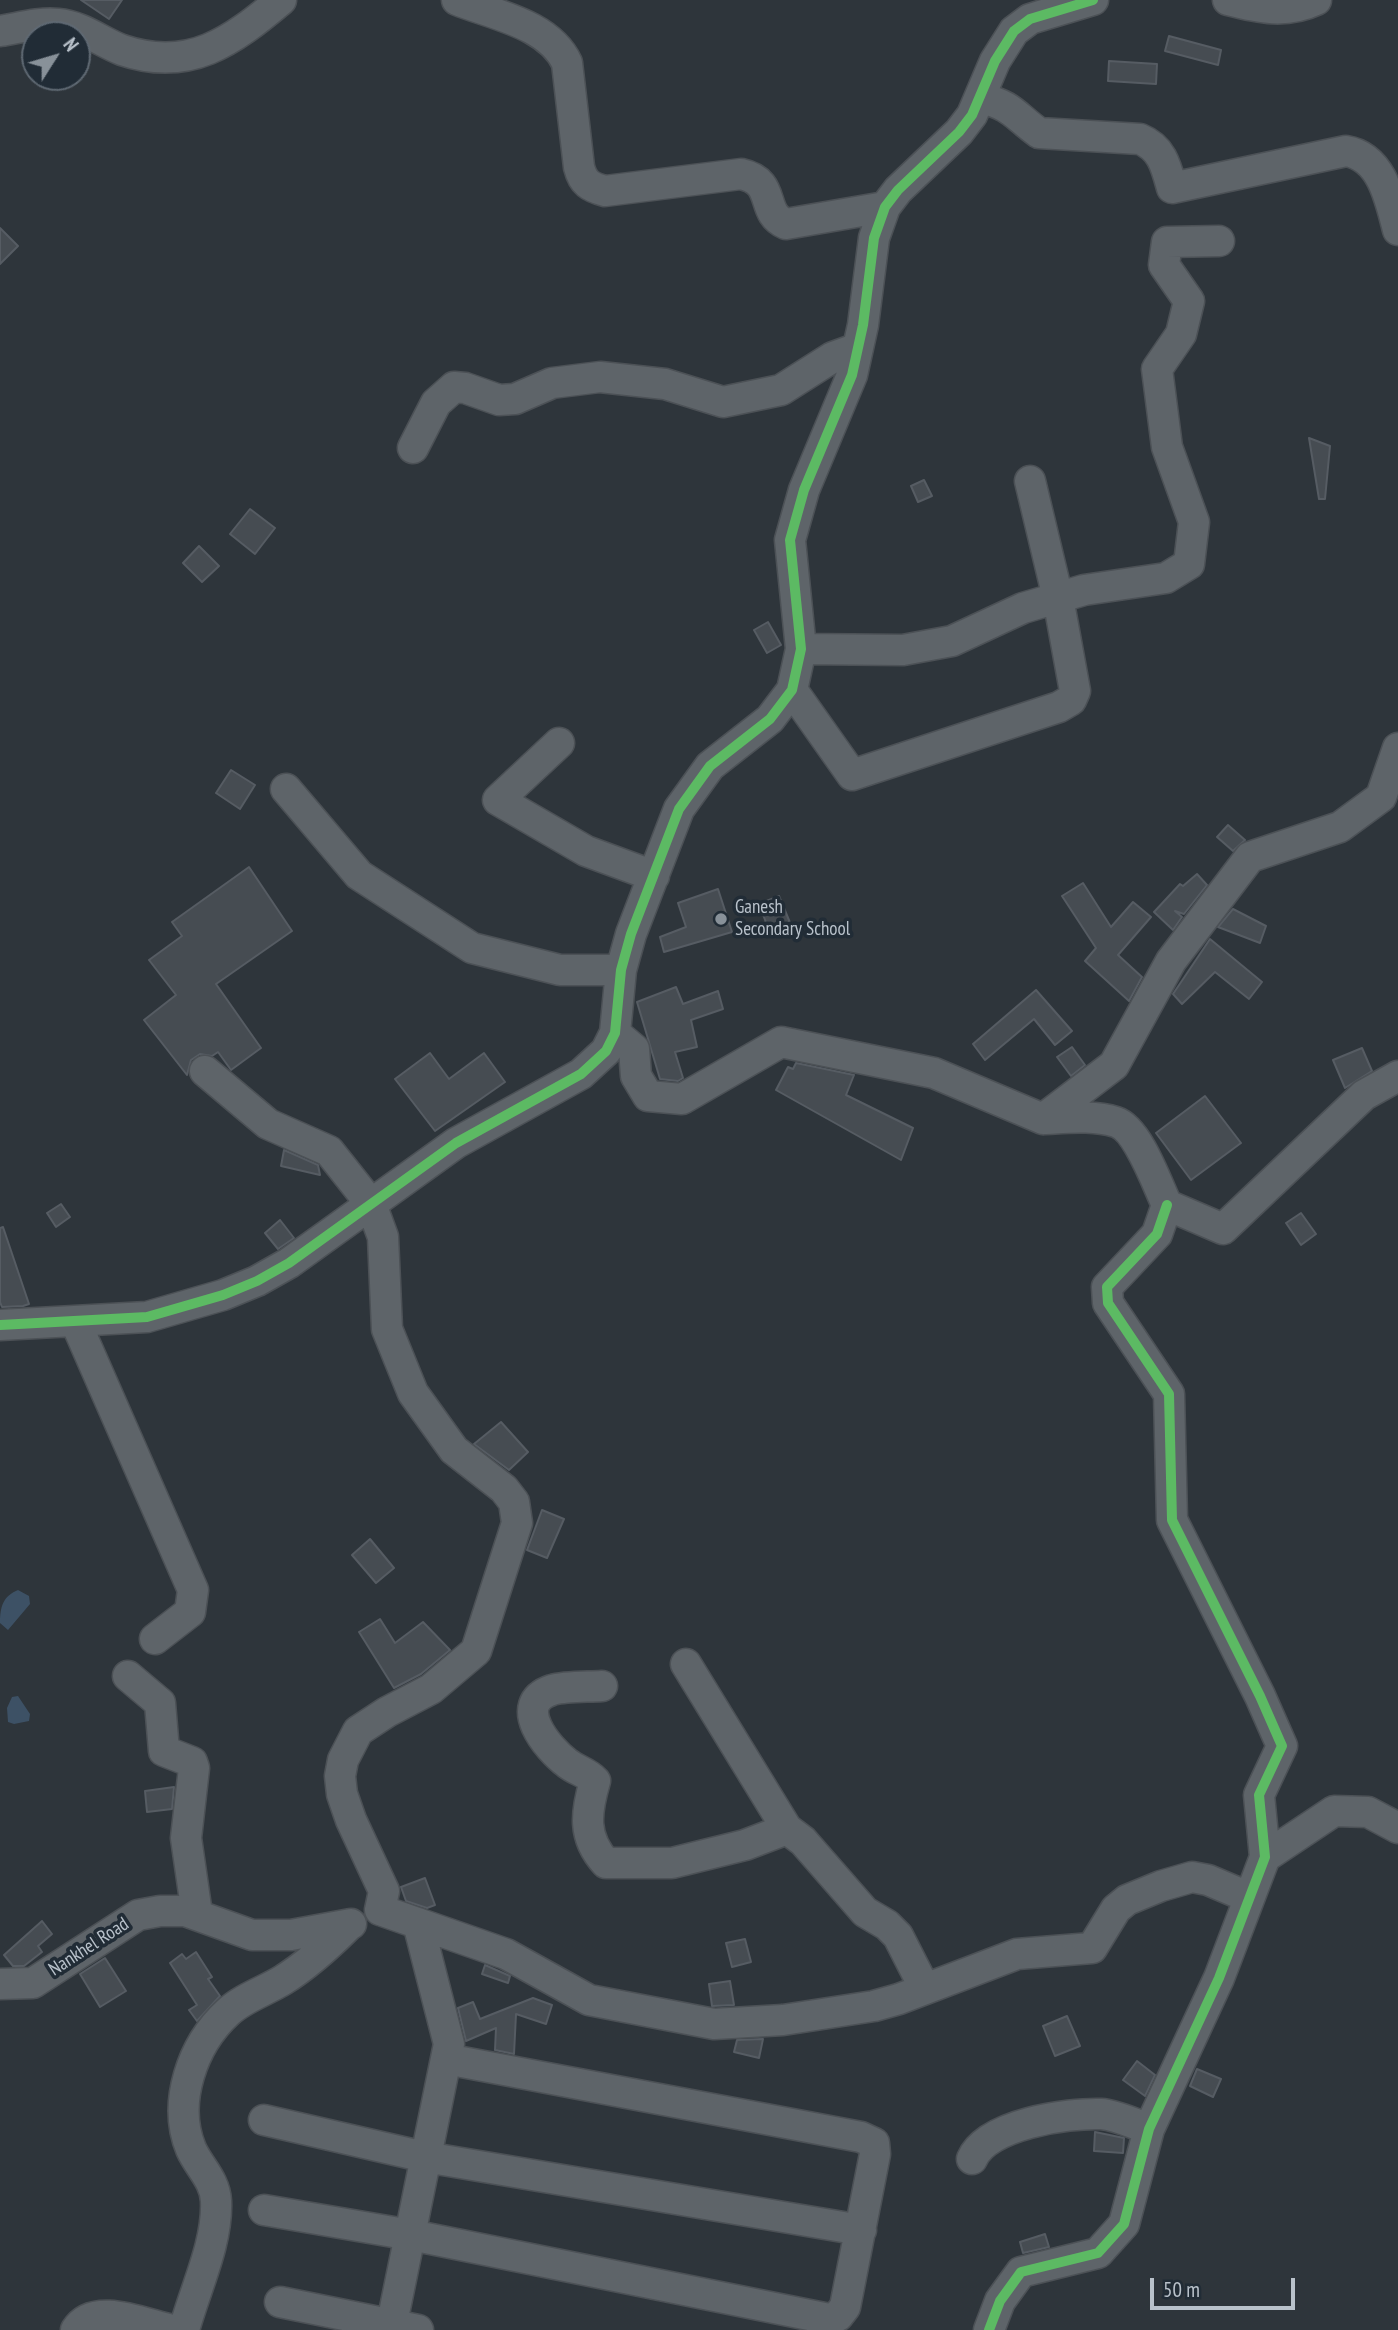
<!DOCTYPE html>
<style>
body{margin:0}
#map{position:relative;width:1398px;height:2330px;overflow:hidden;background:#2e353b;font-family:"PT Sans Narrow",sans-serif}
canvas{display:block}
.north{position:absolute;left:21px;top:21px;width:70px;height:70px;box-sizing:border-box;background:#212c36;border:2px solid #5e6872;border-radius:50%;rotate:53deg;font-size:19px;font-weight:700;line-height:28px;text-align:center;color:#b9c2cb}
.north::after{content:'';display:block;margin:auto;width:24px;height:32px;background:#889199;clip-path:polygon(50% 0,100% 100%,50% 72%,0 100%)}
.scale{position:absolute;left:1150px;top:2278px;width:145px;height:32px;box-sizing:border-box;border:4px solid #b9c2cb;border-top:0;padding-left:9px;font-size:21px;line-height:24px;white-space:nowrap;color:#b9c2cb;-webkit-text-stroke:5px #212c36;paint-order:stroke}
</style>
<div id="map">
<canvas width="1398" height="2330"></canvas>
<div class="north">N</div>
<div class="scale">50 m</div>
</div>
<script>
const ctx = document.querySelector('canvas').getContext('2d');
ctx.lineJoin = 'round';
function fill(path, color) { ctx.fillStyle = color; ctx.fill(path, 'evenodd'); }
function strokePath(path, color, width, dash) { ctx.strokeStyle = color; ctx.lineWidth = width; ctx.lineCap = dash ? 'butt' : 'round'; ctx.setLineDash(dash || []); ctx.stroke(path); }
function write(font, color, halo, rows, align = 'center') {
  ctx.font = font + ' "PT Sans Narrow",sans-serif'; ctx.lineWidth = 7; ctx.setLineDash([]); ctx.textBaseline = 'middle'; ctx.strokeStyle = halo; ctx.fillStyle = color; for (const [text, x, y, turn = 0] of rows) {
    ctx.save(); ctx.translate(x, y); ctx.rotate((+turn || 0) * Math.PI / 180); ctx.textAlign = isNaN(turn) ? turn : align; if (halo) ctx.strokeText(text, 0, 0); ctx.fillText(text, 0, 0); ctx.restore();
  }
}
fill(new Path2D(`
 M18,1590L29,1596L30,1604L8,1630L0,1623C0,1607 3,1596 18,1590Z
 M18,1696L30,1714L29,1721L14,1724L8,1722L7,1708L12,1697Z`), '#3d5165');
const building = new Path2D(`
 M81,0H122L109,19Z
 M1169,36L1221,50L1218,65L1165,51Z
 M1109,61L1157,64L1156,84L1108,81Z
 M0,228L18,246L0,264Z
 M1309,438L1330,446L1325,499H1319Z
 M924,480L932,496L918,502L911,486Z
 M250,509L275,528L255,554L230,534Z
 M199,546L219,566L202,582L183,563Z
 M768,622L781,645L767,653L754,630Z
 M231,770L255,785L240,809L216,793Z
 M1228,825L1245,840L1233,851L1217,837Z
 M249,867L292,931L216,984L261,1048L231,1070L218,1052L212,1056L200,1054L191,1060L187,1075L144,1020L176,995L149,960L182,936L172,922Z
 M1197,874L1207,885L1184,914L1175,911L1182,917L1173,930L1154,912L1180,884L1183,886Z
 M1083,883L1111,927L1133,902L1151,917L1118,955L1142,977L1129,1001L1085,961L1096,948L1062,896Z
 M718,889L732,932L664,952L660,937L686,927L678,903Z
 M779,896L791,925L770,933L759,904Z
 M1233,909L1266,926L1260,943L1218,927Z
 M1210,939L1262,982L1249,999L1215,972L1182,1004L1173,994Z
 M676,987L683,1004L718,991L723,1009L691,1020L697,1047L675,1052L683,1078L678,1081L660,1079L637,1002Z
 M1036,990L1072,1031L1055,1045L1034,1019L985,1060L973,1044Z
 M1072,1047L1085,1065L1071,1076L1057,1057Z
 M1362,1048L1372,1071L1345,1088L1333,1060Z
 M430,1053L449,1079L484,1053L505,1082L435,1131L395,1079Z
 M796,1063L854,1075L846,1095L913,1128L901,1160L776,1090L788,1067L793,1069Z
 M1205,1096L1241,1143L1191,1180L1156,1133Z
 M284,1150L318,1165L320,1175L281,1166Z
 M61,1204L70,1217L56,1227L47,1213Z
 M1301,1213L1316,1234L1301,1245L1286,1223Z
 M280,1220L294,1238L278,1249L265,1233Z
 M3,1227L29,1304L23,1306L2,1307L0,1302V1228Z
 M501,1422L528,1452L509,1470L474,1444Z
 M542,1510L564,1519L547,1558L527,1550Z
 M370,1539L394,1568L376,1583L352,1555Z
 M380,1619L395,1643L423,1622L450,1650L421,1674L394,1688L359,1632Z
 M174,1787L172,1809L147,1812L145,1791Z
 M425,1878L435,1905L427,1908L406,1901L401,1887Z
 M42,1921L52,1934L38,1946L42,1952L24,1966H13L4,1955Z
 M745,1939L751,1962L732,1967L726,1943Z
 M196,1952L212,1977L208,1979L220,1996L197,2021L189,2010L197,2005L170,1963L182,1954L186,1959Z
 M105,1958L126,1991L100,2007L80,1974Z
 M485,1965L510,1976L508,1983L482,1974Z
 M730,1981L734,2005L712,2006L709,1984Z
 M533,1998L552,2005L546,2024L516,2014L514,2054L495,2050L496,2028L466,2041L458,2008L473,2002L480,2019Z
 M1067,2016L1080,2046L1055,2056L1043,2026Z
 M763,2039L759,2058L734,2052L737,2040Z
 M1137,2061L1155,2075L1145,2096L1123,2080Z
 M1197,2069L1221,2079L1213,2097L1190,2086Z
 M1095,2132L1124,2138L1123,2153L1094,2151Z
 M1045,2234L1049,2247L1023,2253L1020,2242Z`);
fill(building, '#464c52');
strokePath(building, '#565c63', 2);
const minor = new Path2D(`
 M457,0C494,15 549,24 567,63L579,167C583,183 590,187 605,191L741,174C778,182 759,213 786,224L885,207
 M1228,0C1259,8 1286,14 1316,0
 M0,31C19,28 39,22 58,24C82,26 101,42 122,50C190,73 232,41 281,0
 M981,98C1013,106 1014,115 1039,133L1140,139C1162,148 1166,166 1172,188L1346,151C1382,157 1390,199 1398,230
 M413,448L436,403L454,387L465,388L499,400L515,399L552,383L600,377L665,384L723,402L781,390L833,357L858,348
 M801,649L903,650L952,641L1023,608L1084,590L1166,578L1189,564L1194,522L1167,447L1157,369L1181,334L1189,301L1164,265L1167,242L1219,241
 M792,690L852,775L1059,707L1071,700L1075,691L1058,598L1030,481
 M559,743L498,800L586,851L654,876
 M286,789L359,875L472,948L560,970H621
 M615,1033L634,1049L636,1076L648,1096L682,1099L781,1042L934,1073L1043,1119L1114,1065L1171,961L1250,857L1340,827L1381,797L1398,748
 M205,1071L268,1124L329,1151L371,1204L383,1237L387,1329L413,1393L454,1450L504,1489L514,1502L517,1523L476,1651L431,1689L387,1712L358,1731L343,1760L340,1776L342,1794L351,1820L384,1891L380,1910
 M1043,1119C1067,1118 1093,1115 1116,1122C1138,1129 1157,1184 1167,1205L1223,1229L1364,1095L1398,1076
 M76,1323L193,1590L190,1612L155,1639
 M0,1325L147,1317L223,1295L257,1281L289,1263L456,1143L581,1074L606,1051L615,1033L621,970L631,934L679,809L710,766L770,719L792,690L801,649L790,540L804,490L852,375L863,325L874,238L885,207L898,190L959,132L972,115L995,61L1014,31L1030,19L1093,0
 M686,1664L787,1829L803,1841L865,1912L887,1925L898,1936L925,1989
 M128,1676L160,1703L164,1751L192,1762L194,1768L186,1838L197,1914
 M602,1686C586,1687 566,1686 552,1690C510,1704 548,1749 567,1763C577,1771 587,1772 595,1781C586,1812 582,1837 606,1863H672L745,1845L787,1829
 M1265,1857L1334,1811L1368,1812L1398,1828
 M380,1910L506,1954L589,2000L714,2024L783,2020L874,2006L899,1999L1017,1954L1092,1948L1116,1909L1127,1900L1161,1886L1192,1877L1208,1880L1248,1897
 M0,1984L33,1983L138,1915L160,1911H185L252,1935H291L351,1924
 M264,2120L425,2157L861,2230
 M972,2159C987,2124 1067,2113 1101,2114C1117,2115 1134,2124 1149,2129
 M264,2210L411,2235L829,2319L838,2316L845,2307L875,2154L874,2143L861,2137L446,2059
 M280,2302L418,2330
 M392,2323L449,2044L418,1923
 M76,2330C94,2301 144,2324 172,2330
 M184,2330C195,2289 218,2243 216,2201C215,2180 199,2167 191,2149C172,2103 192,2045 228,2012C243,1998 265,1991 283,1980C307,1965 328,1946 348,1926
 M989,2330L1000,2301L1021,2272L1098,2253L1124,2224L1149,2129L1219,1978L1265,1857L1259,1795L1282,1746L1260,1696L1172,1520L1169,1394L1108,1303L1107,1287L1157,1234L1167,1205`);
strokePath(minor, '#4c5156', 33);
strokePath(minor, '#5e6469', 30);
strokePath(new Path2D(`
 M0,1325L147,1317L223,1295L257,1281L289,1263L456,1143L581,1074L606,1051L615,1033L621,970L631,934L679,809L710,766L770,719L792,690L801,649L790,540L804,490L852,375L863,325L874,238L885,207L898,190L959,132L972,115L995,61L1014,31L1030,19L1093,0
 M989,2330L1000,2301L1021,2272L1098,2253L1124,2224L1149,2129L1219,1978L1265,1857L1259,1795L1282,1746L1260,1696L1172,1520L1169,1394L1108,1303L1107,1287L1157,1234L1167,1205`), '#5cba63', 10);
for (const [x, y, r, color] of [
 [721,919,7,"#889199"]
]) { const dot = new Path2D(); dot.arc(x, y, r, 0, 2 * Math.PI); ctx.fillStyle = color; ctx.fill(dot); strokePath(dot, '#212c36', 2.5); }
write('19px', '#b9c2cb', '#212c36', [
 ["Ganesh",735,908],
 ["Secondary School",735,930]
], 'left');
write('19px', '#b9c2cb', '#212c36', [
 ["Nankhel Road",89,1947,-33]
]);
</script>
